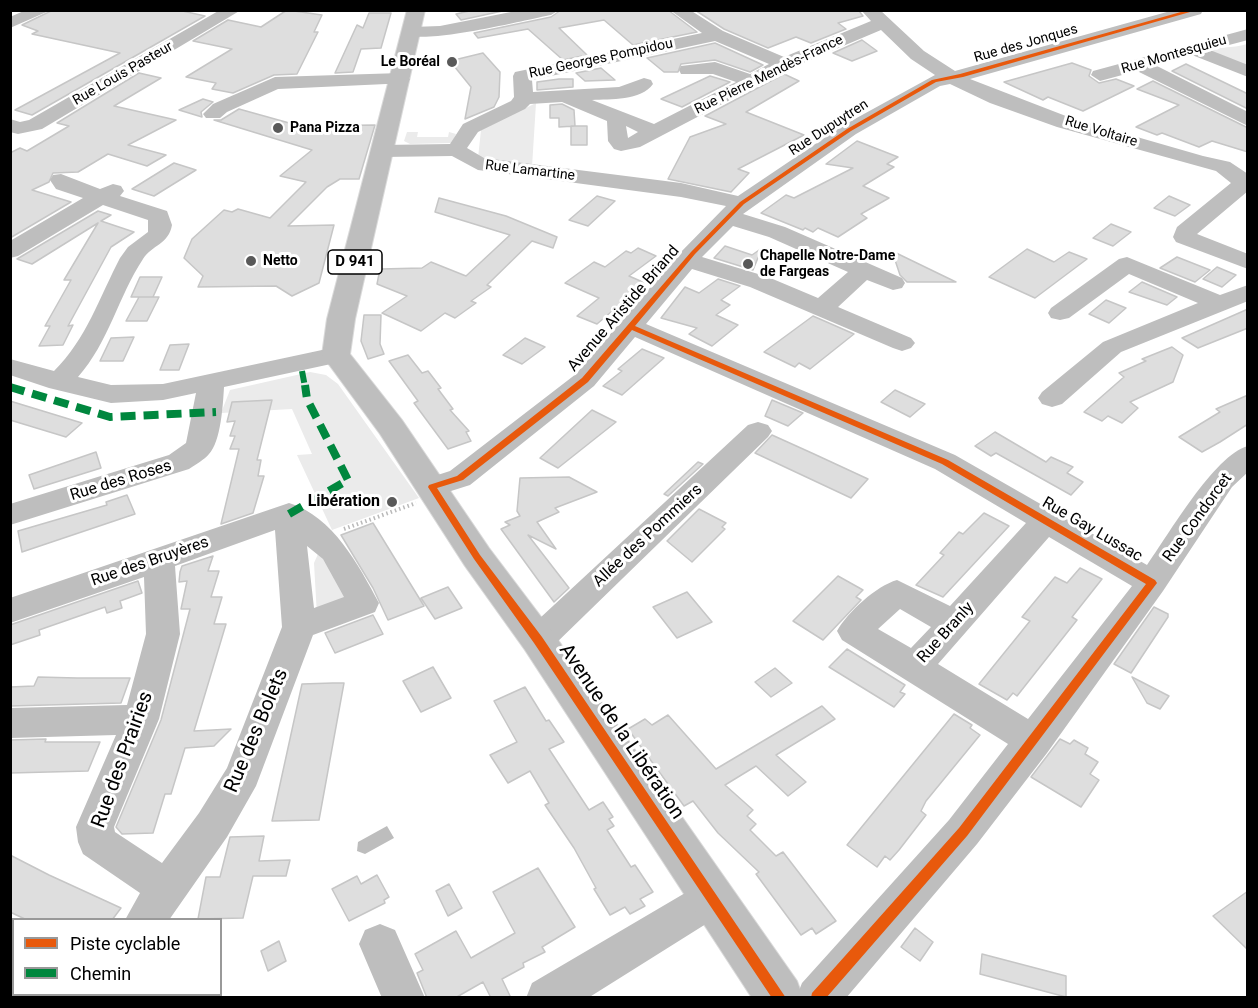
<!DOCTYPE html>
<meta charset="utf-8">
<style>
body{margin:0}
#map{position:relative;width:1258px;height:1008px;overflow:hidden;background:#fff;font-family:Roboto,sans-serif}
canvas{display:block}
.frame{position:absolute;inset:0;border:12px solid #000;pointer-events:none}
.legend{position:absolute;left:12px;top:918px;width:210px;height:78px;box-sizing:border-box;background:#fff;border:2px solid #999;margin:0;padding:8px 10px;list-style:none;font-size:18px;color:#000}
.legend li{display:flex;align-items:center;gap:12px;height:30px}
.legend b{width:30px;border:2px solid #999}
</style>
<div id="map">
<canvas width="1258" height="1008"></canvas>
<div class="frame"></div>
<ul class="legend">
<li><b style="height:8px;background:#e8590c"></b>Piste cyclable</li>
<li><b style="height:8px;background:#00873e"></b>Chemin</li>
</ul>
</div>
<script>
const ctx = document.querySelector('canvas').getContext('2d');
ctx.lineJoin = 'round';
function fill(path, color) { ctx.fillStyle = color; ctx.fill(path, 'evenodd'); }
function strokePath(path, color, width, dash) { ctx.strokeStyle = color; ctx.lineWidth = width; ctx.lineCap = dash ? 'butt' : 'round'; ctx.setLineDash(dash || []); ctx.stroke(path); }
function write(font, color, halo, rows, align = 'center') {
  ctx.font = font + ' Roboto,sans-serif'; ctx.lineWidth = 6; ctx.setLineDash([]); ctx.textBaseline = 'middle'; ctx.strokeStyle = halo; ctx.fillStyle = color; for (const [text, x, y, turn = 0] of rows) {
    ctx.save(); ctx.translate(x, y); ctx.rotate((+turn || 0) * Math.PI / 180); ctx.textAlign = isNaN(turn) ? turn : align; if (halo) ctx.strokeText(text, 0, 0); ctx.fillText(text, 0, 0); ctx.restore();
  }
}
fill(new Path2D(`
 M1247,44V69L1203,51C1219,46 1231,49 1247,44Z
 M536,103L532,167L478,158L481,130Z
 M407,132H418L417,137H448L449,132L456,134L452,143L410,144L404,141Z
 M310,372L326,375L338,384L419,498L332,530L297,455L312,454L292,409L221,413L230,390Z
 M318,554L327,555L355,601L317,616L314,563Z`), '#ebebeb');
fill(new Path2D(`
 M387,826L394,838L365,854L357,851L358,842Z`), '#bdbdbd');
const building = new Path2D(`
 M53,10H178L205,16L32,115L15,110L120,53L32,34L38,31L22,25Z
 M287,10L322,15L314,32H318L297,74L274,75L233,93L212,89L216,83L186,77L232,49L193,41L228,20L261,27Z
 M474,10H507L461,20L456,14Z
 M561,10H668L697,32L633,45L604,20L559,28L587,55L563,60L528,29L478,38L474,33L551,17Z
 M695,10L859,11L863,16L838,23L846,29L811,43L796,37L768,48L724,29Z
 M369,13H391L381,48L361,49L353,72L335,73L357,25L363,28Z
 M862,40L877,51L852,61L833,53Z
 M715,43L763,65L750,72L715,60L681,64L678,72H664L647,58Z
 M483,53L500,72L499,97L494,107L465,119L471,87L450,61Z
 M1072,63L1091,70L1089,76L1099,83L1116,79L1134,86L1083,111L1048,97L1043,100L1004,82Z
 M1186,64L1248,94V109L1172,71Z
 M601,68L615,80L585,81L576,73Z
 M139,73L161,78L114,106L176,120L128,145L166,155L147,166L108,154L78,172L53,173L49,182L32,190L71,202L10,238V153L20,148L27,151L69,126L57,123Z
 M784,74L799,81L746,112L804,135L738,169L749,173L731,192L668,179L690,137L726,124L705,116Z
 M710,76L730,82L682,107L661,99Z
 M559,79H573V87L537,90V82Z
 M1153,81L1248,128V152L1212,141L1199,147L1162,133L1157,135L1136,127L1179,105L1137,89Z
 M203,99L213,102L201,112L202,117L179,110Z
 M562,104L574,110L575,126L559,127V118H550V105Z
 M239,109L300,126L375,125L359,179H340L327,187L288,226L334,225L319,283L292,296L276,286L198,287L203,276L184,258L192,239L224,210L232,212L238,209L270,218L306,182L280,176L312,150L214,120H221Z
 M571,126H587V145H571Z
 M857,141L898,157L887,164L894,167L863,186L889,198L861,214L867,218L838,237L818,228L813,232L805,228L803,230L761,213L786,195L794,198L853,168L826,164Z
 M174,163L196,170L154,196L132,189Z
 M597,196L615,201L588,226L569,220Z
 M1169,196L1190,205L1175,216L1154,208Z
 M439,198L506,216L557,237L553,248L532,241L487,285L491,287L471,301L476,303L455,318L445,313L421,331L382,313L407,296L377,284L380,269L422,268L431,262L466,276L510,235L435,212Z
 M98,211L111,215L101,221L134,232L111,247L68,326L73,325L63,345L39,346L50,326H45L71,280H64L98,223L32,264L17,259Z
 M1111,224L1131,232L1113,246L1093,238Z
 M725,246L752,255L762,248L753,270L714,258Z
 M638,248L656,256L629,276L645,283L597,324L577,316L599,298L565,283L594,262L605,267L626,251L631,253Z
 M1027,249L1054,262L1069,252L1087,259L1035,298L989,277Z
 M892,251L956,282H907L900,275Z
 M1177,257L1210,270L1195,282L1160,268Z
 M1217,267L1236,275L1222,287L1203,279Z
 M140,277H162L153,297H131Z
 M718,279L740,286L721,300L730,305L716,315L738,325L712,346L689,334L697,328L661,318L685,287L699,293Z
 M1142,282L1177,297L1167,305L1129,292Z
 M139,297H159L147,321H126Z
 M1106,300L1126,308L1109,323L1089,314Z
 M1248,309V328L1198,348L1182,338Z
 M364,315H381L380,344L384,354L368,359L361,341Z
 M813,316L854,334L810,369L799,363L795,367L764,352Z
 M134,337L123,361H100L111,338Z
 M525,338L545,347L522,364L503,355Z
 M189,344L179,370H160L170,345Z
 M1172,347L1183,355L1173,382L1130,402L1138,408L1122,423L1108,416L1102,421L1084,412L1124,377L1119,373L1146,361L1142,359Z
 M642,349L664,358L622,395L603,386L622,371L618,369Z
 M408,355L422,373L428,371L441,388L438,389L453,409L450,410L469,431L466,432L471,441L448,449L414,403L418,401L389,361Z
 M895,390L925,404L910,417L881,402Z
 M1248,395V424L1220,442L1202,452L1179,437L1220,412L1216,409Z
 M272,400L257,460H261L258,476H264L253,513L221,524L239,449H230L235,436H230L235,421L227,422L232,402Z
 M772,400L803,413L788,426L765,416Z
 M10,401L82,423L66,437L10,420Z
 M592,410L616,422L558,468L540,458Z
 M995,432L1046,462L1051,457L1073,467L1067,473L1083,482L1071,495L996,453L991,456L975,446Z
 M772,435L814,454L868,479L851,498L755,453Z
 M96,452L101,468L34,489L29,475Z
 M698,462L703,464L668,496L664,494Z
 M569,477L597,492L555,508L559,512L537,522L556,549L528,535L569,588L554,602L501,529L510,525L505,522L520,516L517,511L520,478Z
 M127,495L135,514L22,552L18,531L107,505L106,502Z
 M699,509L726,523L722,527L725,529L692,562L667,541Z
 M984,513L1009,526L943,597L916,585L944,555L940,553L959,532L963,534Z
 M373,523L424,606L388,620L373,588L341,535Z
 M213,556L208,571H219L211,597H222L214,624H226L194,731L231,729L214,746L185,748L171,794H165L153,833L122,834L116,827L161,720L190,609H181L187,581L179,582L180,572L182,566Z
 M1080,568L1102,579L1072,617L1077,620L1017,696L1013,693L1007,700L979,684L1030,621L1022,617L1055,577L1067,583Z
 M838,576L863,590L856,597L861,600L823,640L793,621Z
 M138,581L142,593L120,601L122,608L107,613L105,607L39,630L40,635L10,645V625Z
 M448,587L462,608L435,619L421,598Z
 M687,592L712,622L677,638L653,607Z
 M1154,607L1168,614V617L1131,673L1114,664Z
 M373,615L383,634L335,653L325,633Z
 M847,649L905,685L900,692L905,694L894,707L829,667Z
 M433,667L451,698L421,712L403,681Z
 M775,668L792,683L771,697L755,682Z
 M38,677L77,678H130L121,703L10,706V687L34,686Z
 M1132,677L1169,696L1160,709L1147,703Z
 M333,683H344L319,820L272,821L302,684Z
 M525,687L546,721L549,720L564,742L549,749L589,810L603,802L613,817L609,819L614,826L607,830L631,867L635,865L653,892L640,899L645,906L630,914L625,907L610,915L594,889L596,888L574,848L545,805L549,803L530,771L508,783L490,755L517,742L494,701Z
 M822,706L835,719L776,755L806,782L788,796L756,766L725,785L753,810L747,816L756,824L750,830L776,856L783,852L836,921L816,934L812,928L801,935L756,874L759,872L718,833L693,801L684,806L628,729L645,719L652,725L668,715L716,769Z
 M954,714L972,725L970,728L980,735L926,801L921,811L926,815L899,850L890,860L885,856L877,867L847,845Z
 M46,739L45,742H100L88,771L10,773V740Z
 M1060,739L1070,744L1074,740L1088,748L1085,754L1098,762L1090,774L1099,780L1081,807L1031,777Z
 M264,836L259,861L290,860L286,876H253L243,918L198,919L206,877H220L230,837Z
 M10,855L49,875L121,908L112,920H27L10,912Z
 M538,868L575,927L542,947L545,952L523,963L524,967L502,979L511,998H491L483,982L455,998H427L417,973L423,970L415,954L456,931L471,958L515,933L493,892Z
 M377,875L389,897L384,900L385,903L349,921L332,889L357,876L361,884Z
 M449,884L462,908L448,916L436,891Z
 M1248,891V950L1213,916Z
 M915,928L933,942L920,961L901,947Z
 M279,941L286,961L268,971L261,951Z
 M982,954L1066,976V997L980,974Z`);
fill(building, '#dedede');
strokePath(building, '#c6c6c6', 1.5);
const major = new Path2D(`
 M407,10H425L355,319L350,354L402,420L489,548L551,630L797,981L803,998H752L525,650L465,566L380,434L322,355L327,319Z`);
strokePath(major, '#dbdbdb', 2);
strokePath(new Path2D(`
 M344,529L416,503`), '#b9b9b9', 4, [1.5, 3]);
fill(new Path2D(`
 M26,10H51L10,28V17Z
 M220,10H241L42,129L18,134L10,132V119L20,122L29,120Z
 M521,10H559L551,15C529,19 415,48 403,32L412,27L440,26Z
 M670,10H690L723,31L784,57L871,21L861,10H880L924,51L955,71L1174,10H1203L1201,14L970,79L1071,118L1203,156L1230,162L1248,174V191L1197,234L1248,254V269L1176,242L1173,237L1177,227L1231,183L1216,171L1057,127L990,103L950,84L940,86L856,134L743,214L785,227L902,278L905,283L902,288L893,290L867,280L838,307L911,338L915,343L911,348L902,351L893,348L750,287L692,269L646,324L955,455L1147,565C1168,536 1214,455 1248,446V472L1232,487L1163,591L1047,753L977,844L846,998H796L802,983L949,820L1008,744L842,640L837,631C848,612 876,586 897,580L950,606L1026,523L935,469L635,337L594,386L470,485L432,497L422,494L417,487L422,480L450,471L576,374L678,255L726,206L681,197L478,170L452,156L383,157L376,155L373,151L376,147L383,145L450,144L463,124L511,101L514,97L513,76L515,72L702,33ZM881,30L911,59L935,75L842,126L738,196L681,183L484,158L467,148L478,132L525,109L530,104L562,102L607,121L608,141L614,149L621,151L640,147L791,68ZM715,41L769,64L750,74L715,62L681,66L679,70L681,74H713L736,82L654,124L592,100C610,99 641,101 653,84L651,80L644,78L619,87L533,92L532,80ZM626,126L638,132L628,138ZM733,226L769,237L848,272L818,298L768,277L702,257ZM1049,537L1132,586L1028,719L938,664ZM900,609L931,627L911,648L878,629Z
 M1248,29V40L1210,50L1248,65V77L1192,55L1155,65L1248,112V126L1137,71L1100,81L1091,75L1093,71Z
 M401,73L410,79L408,83L278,89L227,112L220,118H206L203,114L213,104L275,77Z
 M61,174L100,189L113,184L121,186L124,191L120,196L167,211L172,225C169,244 152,245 143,259C118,297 109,342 78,377L111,385L163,384L336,347L345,349L349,355L345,361L224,387C223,404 221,442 209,454C204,460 196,464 189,469L10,525V504L169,455L186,443L196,393L163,400L111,403L49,388L10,375V359L54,371C86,340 100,296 120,258L128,247L148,232V220L103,205L18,256L10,258V241L83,198L56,189L50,180L53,175Z
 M1127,257L1220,295L1248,285V301L1121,352L1062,404L1052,407L1042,404L1038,398L1042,392L1103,342L1198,303L1129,274L1069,318L1060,320L1051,318L1048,313L1051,308L1119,259Z
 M758,422L768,425L772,431L768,437L550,649L538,653L526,649L521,640L526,631L748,425Z
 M289,503C333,516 359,566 379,603L375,612L313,635L256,786L227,837L169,920H125L140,893L83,854L78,842L76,827L116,735L10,738V708L127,705L146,634L144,577L10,623V598ZM275,530L282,627L227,768L199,813L162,863L115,832L114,827L159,719L180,634L175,566ZM307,546L323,559L344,597L314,608Z
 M711,880L725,886L731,899L725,912L588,998H526L532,983L697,886Z
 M10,918L15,920L14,959L10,958Z
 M380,924L395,930L425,998H382L359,944L365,930Z
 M68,994H111L110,998H67Z`), '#bebebe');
fill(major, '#bebebe');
strokePath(new Path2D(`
 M302,371L305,387`), '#00873e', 6, [12, 6]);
strokePath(new Path2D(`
 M10,387L110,417L216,412
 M289,514L348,480L307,399L305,385`), '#00873e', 8, [15, 8]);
fill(new Path2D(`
 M1188,10H1197L963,77L936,82L851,131L744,204L695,254L635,326L948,460L1155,580L1157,583L967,836L826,998H811L812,993L959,828L1146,584L942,464L632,330L588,382L463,480L437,488L480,555L542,637L786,998H772L534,643L474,559L428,487L429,485L457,476L582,378L691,252L740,202L847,129L932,80L960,74Z`), '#e8590c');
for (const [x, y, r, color] of [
 [452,62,6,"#595959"],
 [278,128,6,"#595959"],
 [251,261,6,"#595959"],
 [748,264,6,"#595959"],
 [392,502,6,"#595959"]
]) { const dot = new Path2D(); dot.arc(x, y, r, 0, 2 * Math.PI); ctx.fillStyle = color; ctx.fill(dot); strokePath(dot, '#fff', 2); }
write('14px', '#000', '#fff', [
 ["Rue des Jonques",1026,44,-16],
 ["Rue Montesquieu",1174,55,-16],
 ["Rue Georges Pompidou",601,59,-12],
 ["Rue Louis Pasteur",123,74,-30],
 ["Rue Pierre Mendès-France",769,75,-26],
 ["Rue Dupuytren",829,128,-33],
 ["Rue Voltaire",1101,132,17],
 ["Rue Lamartine",530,171,7]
]);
write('bold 14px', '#000', '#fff', [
 ["Le Boréal",440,62,"right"],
 ["Pana Pizza",290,128],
 ["Chapelle Notre-Dame",760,256],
 ["de Fargeas",760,272],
 ["Netto",263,261]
], 'left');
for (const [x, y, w] of [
 [355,262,54]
]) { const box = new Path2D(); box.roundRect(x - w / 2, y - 12, w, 24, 4.5); ctx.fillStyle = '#fff'; ctx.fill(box); strokePath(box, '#000', 1.5); }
write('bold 15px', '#000', null, [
 ["D 941",355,262]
]);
write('16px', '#000', '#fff', [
 ["Avenue Aristide Briand",624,309,-49],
 ["Rue des Roses",121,481,-17],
 ["Rue Condorcet",1198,518,-54],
 ["Rue Gay Lussac",1092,530,30],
 ["Allée des Pommiers",648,536,-43],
 ["Rue des Bruyères",150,562,-19],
 ["Rue Branly",946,633,-48]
]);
write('bold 16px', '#000', '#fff', [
 ["Libération",380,502]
], 'right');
write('20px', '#000', '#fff', [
 ["Rue des Bolets",257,731,-67],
 ["Avenue de la Libération",621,732,56],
 ["Rue des Prairies",123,760,-70]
]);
</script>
